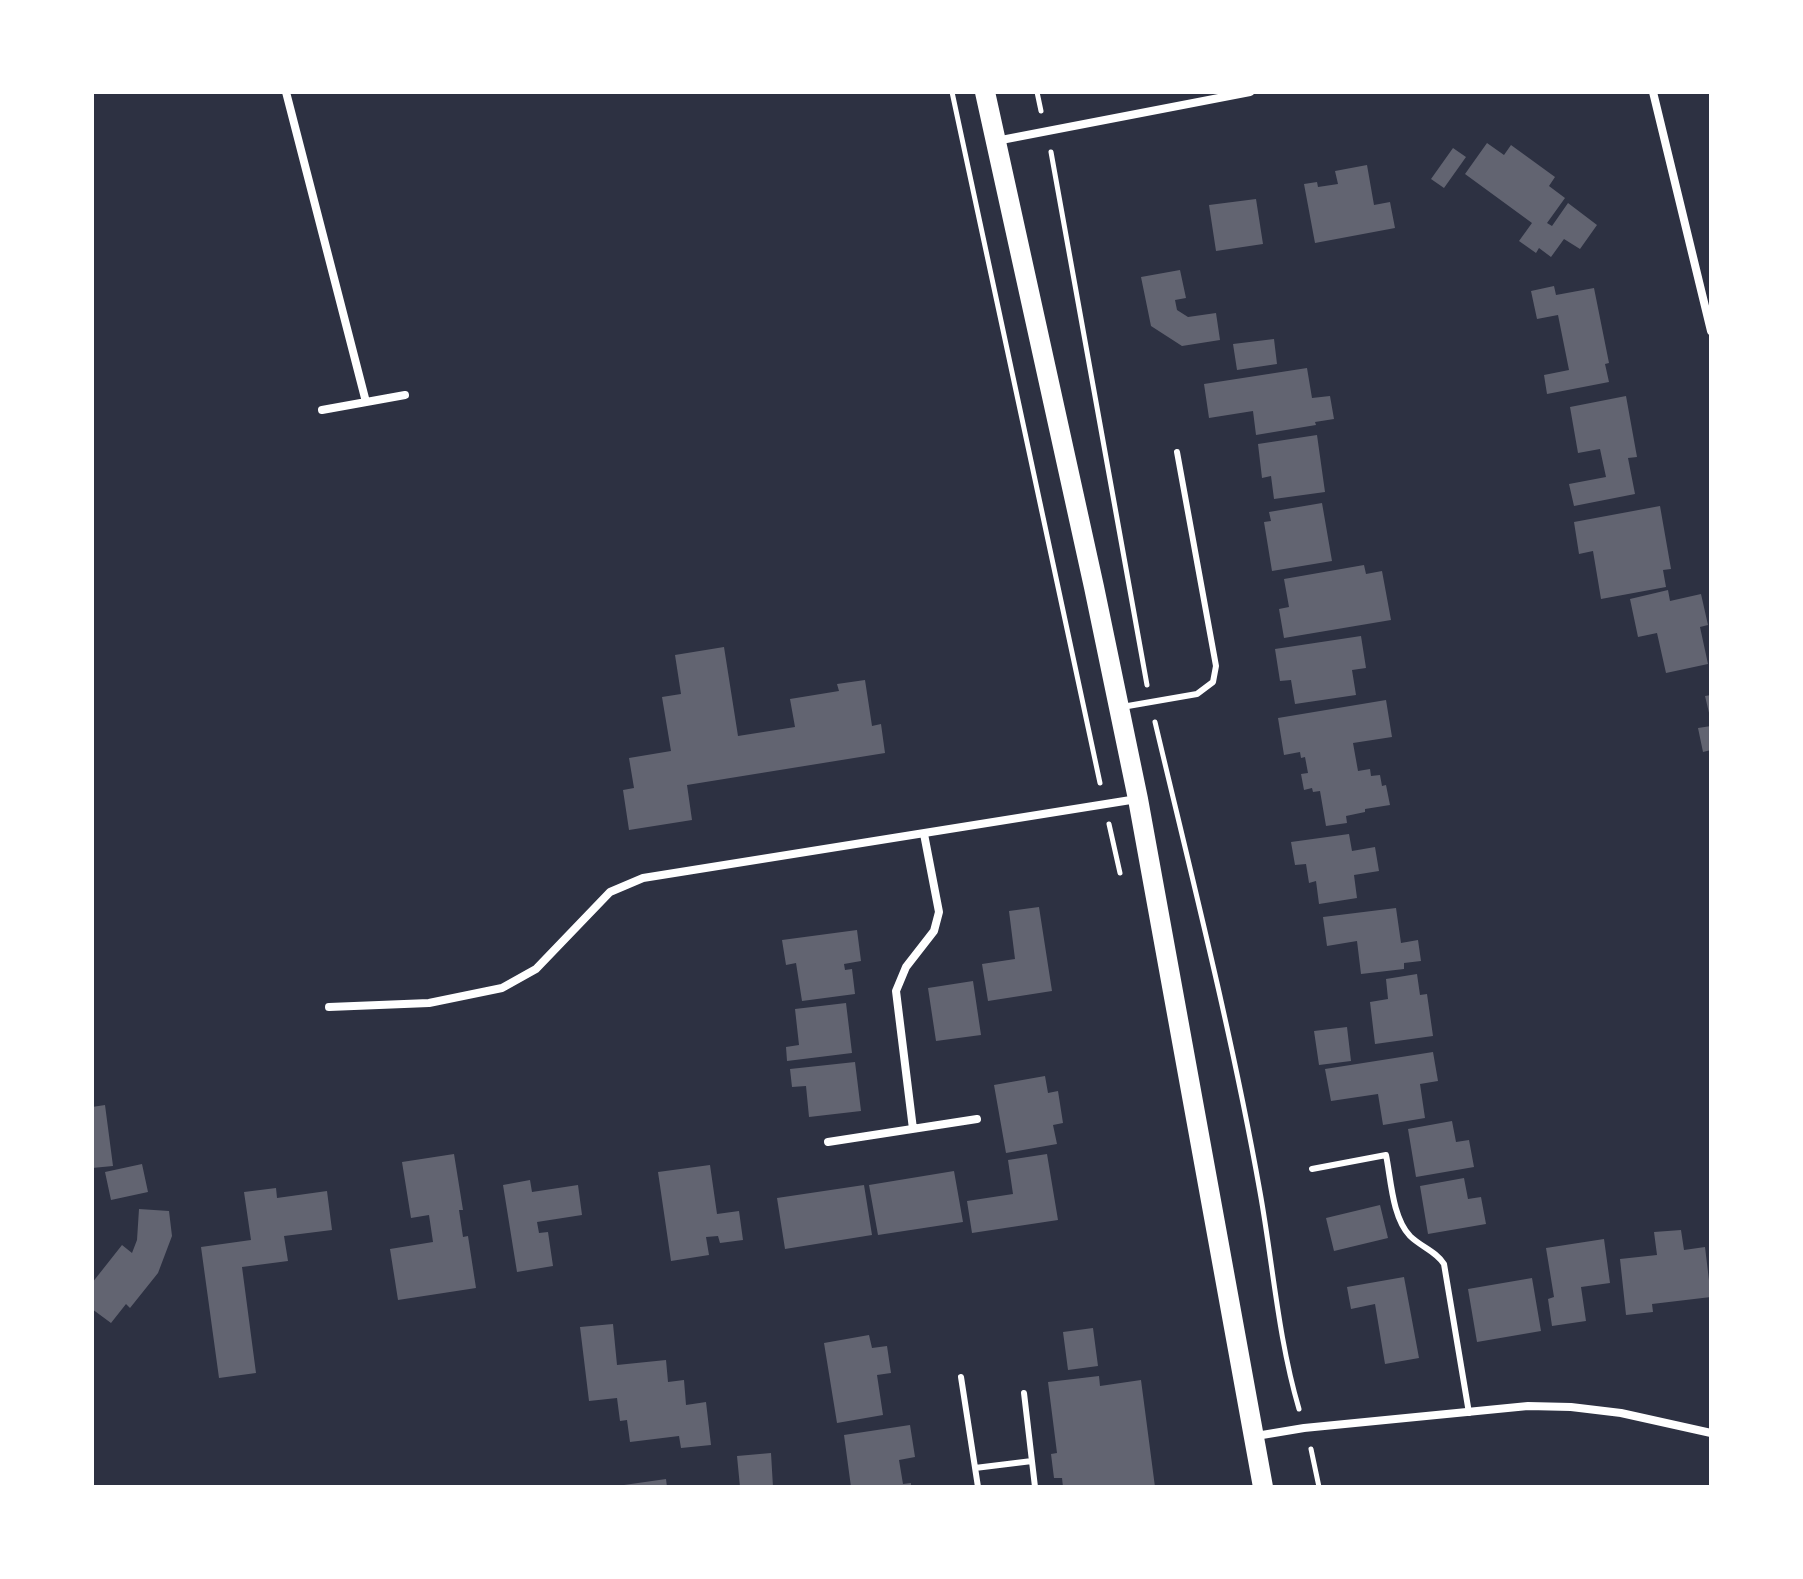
<!DOCTYPE html>
<style>
body{margin:0}
#map{position:relative;width:1803px;height:1579px;overflow:hidden;background:#2d3142;font-family:"Work Sans",sans-serif}
canvas{display:block}
.frame{position:absolute;inset:0;border:94px solid #fff;pointer-events:none}
</style>
<div id="map">
<canvas width="1803" height="1579"></canvas>
<div class="frame"></div>
</div>
<script>
const ctx = document.querySelector('canvas').getContext('2d');
ctx.lineJoin = 'round';
function fill(path, color) { ctx.fillStyle = color; ctx.fill(path, 'evenodd'); }
function strokePath(path, color, width, dash) { ctx.strokeStyle = color; ctx.lineWidth = width; ctx.lineCap = dash ? 'butt' : 'round'; ctx.setLineDash(dash || []); ctx.stroke(path); }
fill(new Path2D(`
 M1487,143L1504,155L1511,145L1555,177L1549,186L1565,198L1547,223L1552,226L1568,203L1597,225L1580,249L1564,239L1551,257L1539,248L1536,253L1519,241L1532,223L1465,174Z
 M1453,148L1466,157L1444,188L1431,179Z
 M1367,165L1374,205L1390,202L1395,228L1315,243L1304,184L1317,182L1318,187L1338,184L1335,171Z
 M1256,199L1263,244L1216,251L1209,205Z
 M1180,270L1186,298L1175,300L1177,310L1188,317L1216,313L1220,340L1182,346L1151,326L1141,277Z
 M1554,286L1556,295L1594,288L1609,363L1605,364L1609,382L1547,394L1544,375L1569,370L1558,315L1537,319L1531,291Z
 M1274,339L1277,364L1237,370L1233,344Z
 M1307,368L1312,398L1330,396L1334,419L1315,422L1316,425L1256,435L1253,411L1209,418L1204,384Z
 M1626,396L1637,457L1628,458L1635,494L1574,506L1569,484L1606,477L1600,449L1578,453L1570,407Z
 M1317,435L1325,492L1274,499L1271,476L1262,478L1258,444Z
 M1322,503L1332,561L1272,571L1264,522L1271,521L1269,512Z
 M1660,506L1671,569L1663,570L1666,587L1601,599L1593,551L1579,554L1574,522Z
 M1364,565L1366,574L1382,571L1391,620L1284,638L1279,609L1289,607L1284,579Z
 M1668,590L1670,601L1701,594L1708,625L1700,627L1708,664L1666,673L1657,633L1638,637L1630,599Z
 M1361,636L1366,668L1352,670L1356,695L1295,704L1291,680L1280,681L1275,649Z
 M724,647L738,736L795,727L790,699L839,691L837,684L865,680L872,726L881,724L885,753L687,785L692,820L629,830L623,790L634,788L629,758L671,751L662,697L681,694L675,655Z
 M1711,695V717H1710L1705,696Z
 M1386,700L1392,737L1353,743L1358,771L1370,769L1371,776L1380,775L1382,786L1386,785L1390,805L1365,809V812L1346,816L1347,823L1326,826L1320,791L1313,792L1312,788L1304,790L1301,774L1308,773L1305,757L1301,758L1300,752L1284,755L1278,718Z
 M1711,726V750L1703,752L1698,728Z
 M1349,834L1352,851L1375,847L1379,871L1354,875L1357,898L1319,904L1316,881L1309,883L1306,864L1295,865L1291,842Z
 M1039,907L1052,991L988,1001L982,964L1015,959L1009,911Z
 M1396,908L1401,943L1418,940L1421,961L1404,963V969L1361,974L1357,941L1327,946L1323,917Z
 M857,930L861,961L844,964L845,970L852,969L855,994L802,1001L796,963L786,965L782,940Z
 M1417,974L1420,995L1427,994L1433,1036L1375,1044L1370,1002L1388,999L1386,979Z
 M973,981L981,1035L936,1041L928,988Z
 M846,1003L852,1053L787,1061L786,1047L799,1045L795,1009Z
 M1347,1027L1351,1061L1319,1065L1314,1031Z
 M1433,1052L1438,1081L1420,1084L1425,1118L1383,1125L1378,1094L1331,1101L1325,1069Z
 M855,1062L861,1111L809,1117L806,1086L792,1087L790,1069Z
 M1045,1076L1048,1093L1058,1091L1063,1123L1053,1125L1057,1144L1006,1153L994,1085Z
 M105,1105L113,1166L92,1168V1107Z
 M1452,1121L1456,1142L1469,1140L1474,1167L1416,1177L1408,1129Z
 M454,1154L463,1210H459L463,1237L468,1236L476,1288L398,1300L390,1249L433,1242L429,1215L411,1218L402,1162Z
 M1047,1154L1058,1220L972,1233L967,1201L1013,1194L1008,1160Z
 M142,1164L148,1192L111,1200L105,1172Z
 M710,1165L717,1214L739,1211L743,1240L720,1243L718,1236L706,1237L709,1255L671,1261L658,1172Z
 M954,1171L963,1222L878,1235L869,1185Z
 M1464,1178L1468,1199L1481,1197L1486,1224L1428,1234L1420,1186Z
 M530,1180L532,1192L578,1185L582,1215L537,1222L539,1233L548,1232L553,1266L517,1272L503,1185Z
 M864,1185L872,1235L785,1249L777,1198Z
 M276,1188L277,1198L327,1191L332,1230L284,1236L288,1261L242,1267L256,1373L219,1378L201,1247L251,1240L244,1192Z
 M1380,1205L1388,1238L1334,1251L1326,1218Z
 M139,1209L169,1211L172,1236L158,1273L130,1308L126,1304L111,1323L92,1309V1283L122,1245L132,1253L137,1240Z
 M1681,1230L1684,1250L1705,1247L1711,1297L1652,1304L1653,1312L1626,1315L1620,1259L1657,1255L1654,1232Z
 M1604,1239L1610,1283L1581,1287L1586,1321L1552,1326L1548,1299L1554,1297L1546,1248Z
 M1404,1277L1419,1358L1385,1364L1375,1304L1351,1309L1347,1287Z
 M1532,1278L1541,1331L1477,1342L1468,1289Z
 M613,1324L617,1365L666,1360L668,1382L684,1380L686,1405L706,1402L711,1445L681,1448L679,1436L630,1442L627,1420L620,1421L617,1398L589,1401L580,1327Z
 M1093,1328L1098,1366L1068,1370L1063,1332Z
 M869,1335L872,1348L887,1346L891,1373L877,1375L883,1415L837,1423L824,1343Z
 M1099,1376L1100,1386L1141,1380L1155,1487H1063L1062,1478H1054L1051,1454L1057,1453L1048,1382Z
 M910,1425L915,1457L899,1460L903,1484L911,1483V1487H851L844,1435Z
 M771,1453L773,1487H740L737,1456Z
 M666,1479L667,1487H624V1485Z`), '#626471');
strokePath(new Path2D(`
 M952,92L1100,783
 M1037,92L1041,111
 M1051,152L1147,685
 M1155,722C1192,878 1232,1034 1260,1192C1273,1264 1278,1338 1299,1409
 M1109,824L1120,873
 M1311,1449L1319,1487`), '#fff', 5);
strokePath(new Path2D(`
 M1122,707L1197,694L1213,682L1216,666L1177,452
 M1312,1169L1386,1155C1391,1179 1392,1217 1410,1236C1421,1247 1436,1251 1444,1264L1469,1413
 M961,1377L978,1487
 M1024,1393L1035,1487
 M975,1468L1032,1461`), '#fff', 6);
strokePath(new Path2D(`
 M286,92L366,402
 M1653,92L1711,331
 M996,141L1250,92
 M322,410L405,395
 M329,1007L429,1003L502,988L536,969L610,892L643,878L1137,799
 M913,1129L896,991L906,967L934,931L939,912L924,834
 M828,1142L977,1119
 M1256,1436L1304,1428L1528,1406L1571,1407L1621,1413L1711,1433`), '#fff', 8);
strokePath(new Path2D(`
 M985,92L1094,587L1138,799L1263,1487`), '#fff', 20);
</script>
